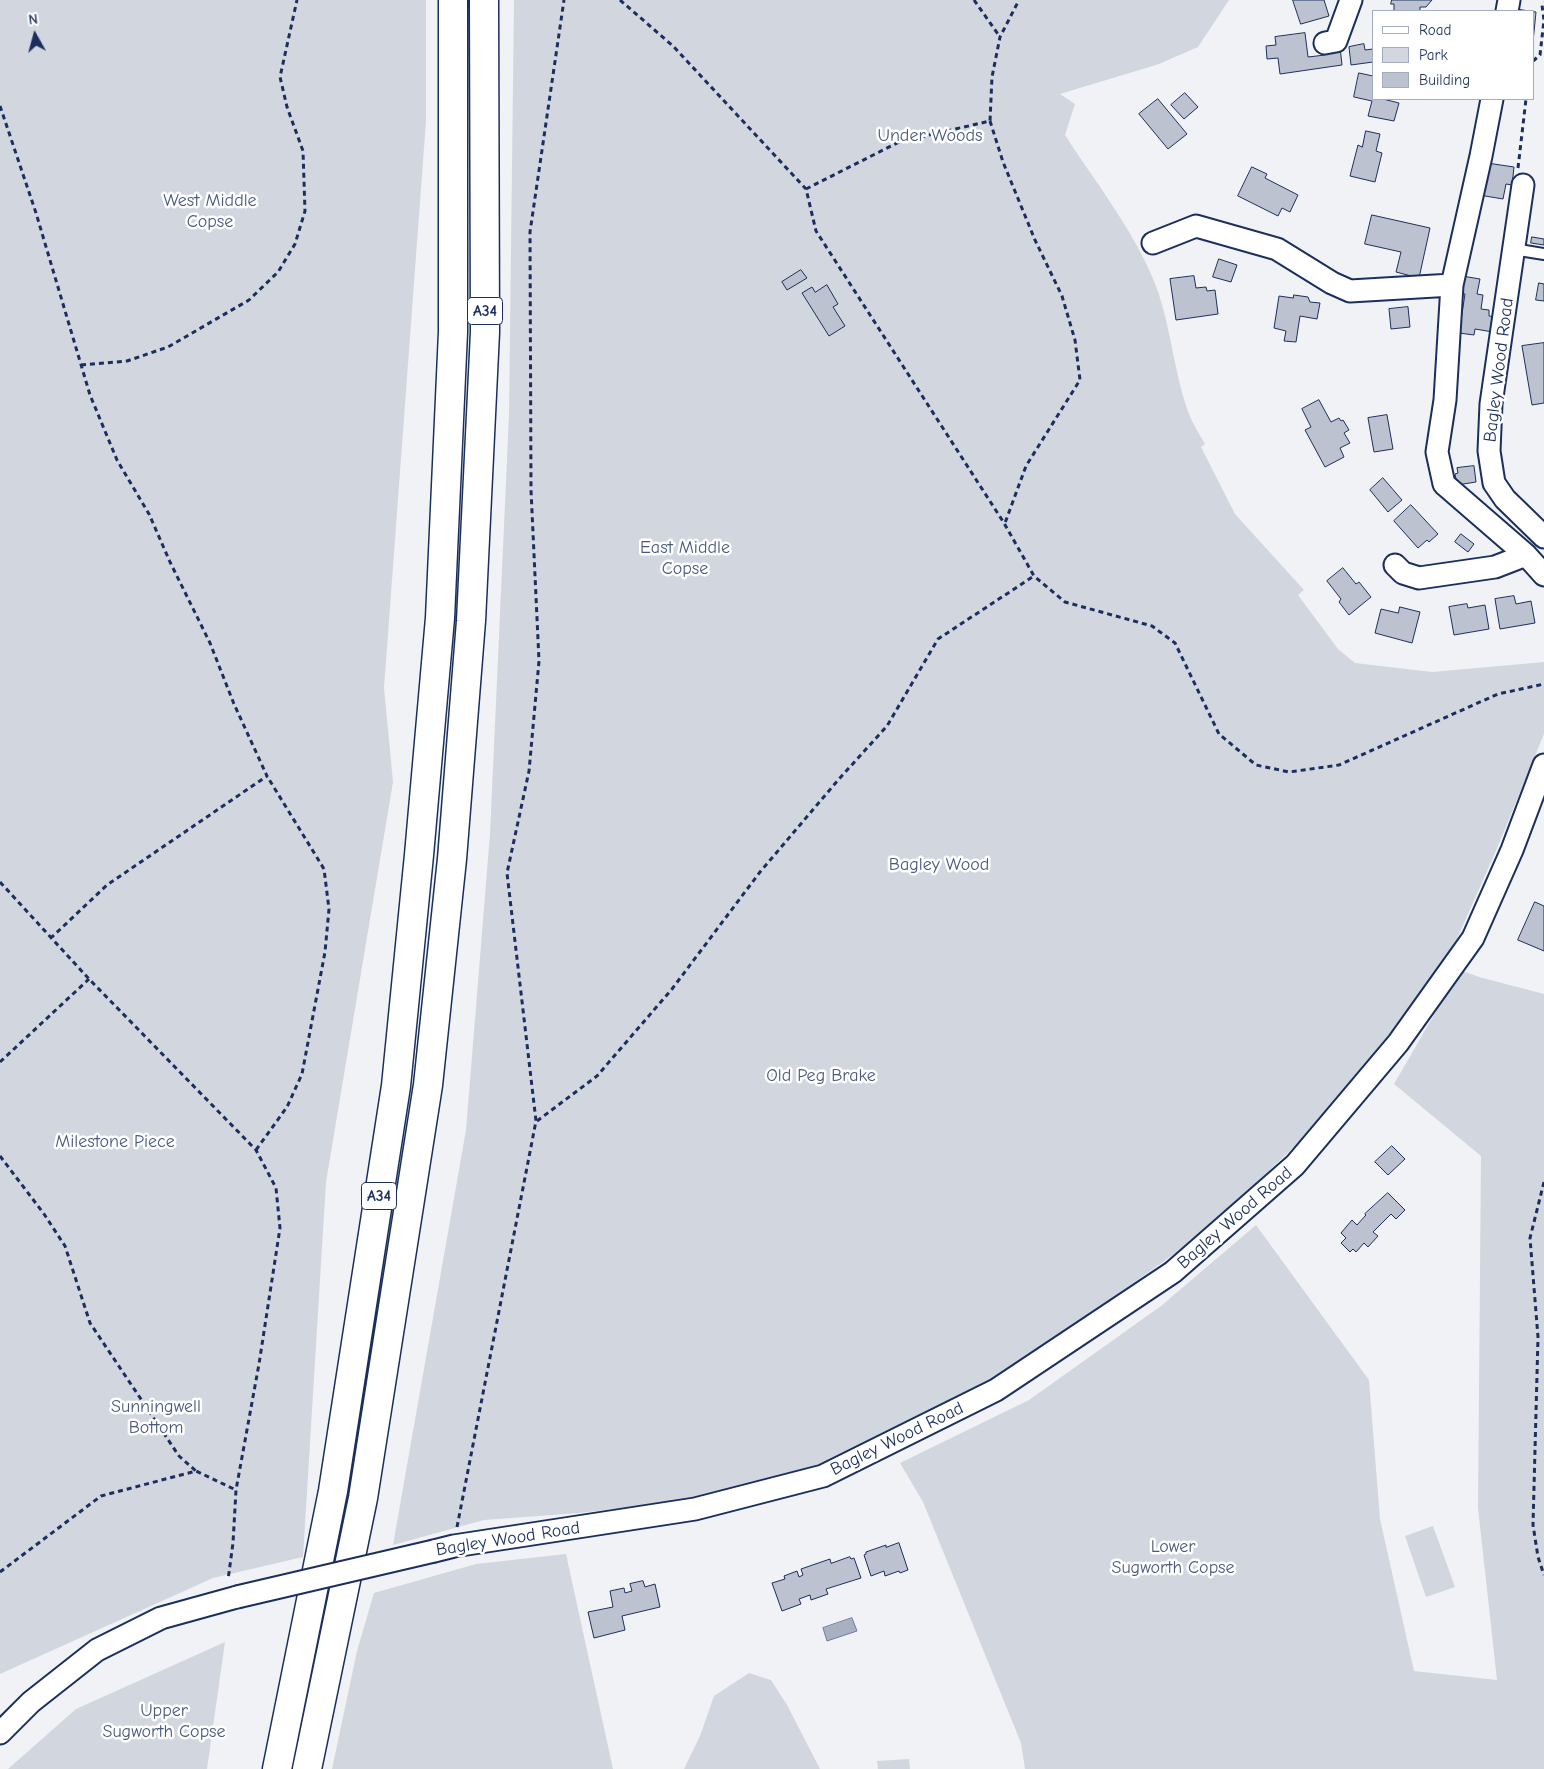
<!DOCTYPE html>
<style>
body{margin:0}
#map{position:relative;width:1544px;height:1769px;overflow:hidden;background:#f1f2f5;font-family:"Comic Neue",sans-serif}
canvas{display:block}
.legend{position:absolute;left:1372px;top:10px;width:162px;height:90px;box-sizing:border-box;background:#fff;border:1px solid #a4acbf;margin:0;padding:6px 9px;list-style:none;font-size:15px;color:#1b2f5e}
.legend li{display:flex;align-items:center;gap:10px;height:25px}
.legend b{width:25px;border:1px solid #a4acbf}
.north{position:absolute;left:10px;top:10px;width:50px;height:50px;-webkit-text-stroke:4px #fff;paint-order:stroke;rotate:353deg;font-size:14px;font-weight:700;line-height:20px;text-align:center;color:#1b2f5e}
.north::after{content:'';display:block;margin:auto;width:18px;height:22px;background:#1b2f5e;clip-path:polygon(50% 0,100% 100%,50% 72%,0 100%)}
</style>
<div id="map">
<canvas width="1544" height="1769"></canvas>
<ul class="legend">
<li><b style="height:6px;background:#fff"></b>Road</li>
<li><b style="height:14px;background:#d2d6df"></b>Park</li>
<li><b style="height:14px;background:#bcc2d0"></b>Building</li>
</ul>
<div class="north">N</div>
</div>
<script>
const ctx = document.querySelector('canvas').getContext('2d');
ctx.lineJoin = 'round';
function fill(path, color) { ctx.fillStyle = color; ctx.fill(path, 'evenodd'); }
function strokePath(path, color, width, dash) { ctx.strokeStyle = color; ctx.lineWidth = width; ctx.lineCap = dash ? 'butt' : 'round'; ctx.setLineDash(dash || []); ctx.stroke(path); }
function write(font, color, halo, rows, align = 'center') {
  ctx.font = font + ' "Comic Neue",sans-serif'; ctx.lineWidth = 5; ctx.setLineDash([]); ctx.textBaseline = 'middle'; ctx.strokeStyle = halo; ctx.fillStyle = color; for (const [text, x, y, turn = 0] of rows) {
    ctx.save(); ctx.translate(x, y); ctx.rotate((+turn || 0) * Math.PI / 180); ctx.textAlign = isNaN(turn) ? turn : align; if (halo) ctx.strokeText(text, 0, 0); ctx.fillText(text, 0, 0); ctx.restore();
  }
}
fill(new Path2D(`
 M0,0H426V121L384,688L393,782L326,1182L303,1557L213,1578L0,1674Z
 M514,0H1229L1198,47L1159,64L1060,94L1075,104L1065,135C1094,180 1134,231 1154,281C1171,323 1173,371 1189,414C1193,424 1199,434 1205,444L1201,447L1235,514L1304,590L1298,595L1338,649L1355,663L1432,672L1544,662V734L1495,853L1449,957L1345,1098L1205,1232L993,1383L819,1470L692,1500L579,1513L484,1520L393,1545L466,1130L490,834L509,415Z
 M1460,970L1479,977L1544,994V1769H1025L1021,1743L923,1502L900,1463L1029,1400L1161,1306L1256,1225L1369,1380L1380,1519L1414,1671L1497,1680L1478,1508L1481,1156L1394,1084Z
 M1433,1526L1455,1587L1426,1597L1405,1536Z
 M566,1554L613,1769H332L357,1651L374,1593L476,1564Z
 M225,1642L207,1769H8L76,1709Z
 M749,1673L771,1680L787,1705L820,1769H684L700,1736L714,1696Z
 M909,1759L910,1769H878L877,1761Z`), '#d2d6df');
const water = new Path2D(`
 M852,1618L857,1631L827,1641L823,1628Z`);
fill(water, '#a8b0c2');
strokePath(water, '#707c9a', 1);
const building = new Path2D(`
 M1293,0H1324L1329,16L1301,24Z
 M1392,0H1432L1426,7H1420V11H1394V4H1391Z
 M1516,9L1536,12L1533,42V11H1516Z
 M1305,33L1308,57L1325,55L1324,50L1340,47L1342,65L1280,74L1278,58L1267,59L1266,46L1276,45L1275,37Z
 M1364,44L1365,50L1373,49V62L1351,65L1349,47Z
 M1359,73L1373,76V99H1383L1399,103L1394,121L1368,116L1372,101L1354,97Z
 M1185,93L1198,107L1184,119L1171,105Z
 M1158,99L1187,134L1168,149L1139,114Z
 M1366,131L1380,134L1376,151L1382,153L1375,182L1350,176L1358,145L1362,147Z
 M1487,163L1514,167L1512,185L1506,184L1503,199L1479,195Z
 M1252,167L1267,174L1265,178L1298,195L1290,212L1282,208L1278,216L1238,196Z
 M1372,215L1430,228L1419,278L1396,272L1401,252L1365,244Z
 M1532,237L1544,239V245L1531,243Z
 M1219,259L1237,265L1231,282L1213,277Z
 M801,270L807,278L787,290L782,282Z
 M1194,276L1196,288L1206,287L1207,291L1215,290L1218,314L1176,320L1170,279Z
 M1462,276L1480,279L1477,294L1483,295L1481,309L1489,310V316L1496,317L1493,332L1475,329L1474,335L1459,333L1465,294L1459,293Z
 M1539,283L1544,284V301L1536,300Z
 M827,285L838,304L833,307L845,326L829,336L802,293L812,287L815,292Z
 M1294,295L1308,297L1310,302L1320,303L1317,319L1300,316L1296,342L1284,341L1286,331L1274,328L1279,296L1293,298Z
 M1408,307L1410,327L1391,329L1389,309Z
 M1544,343V403L1532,405L1522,346Z
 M1319,400L1331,422L1339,418L1341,421L1343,420L1349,430L1344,433L1350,443L1340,448L1344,457L1325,467L1305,430L1311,427L1302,409Z
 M1387,415L1393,449L1374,452L1368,418Z
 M1474,466L1476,482L1457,485L1455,474L1458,473L1457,468Z
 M1383,478L1402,500L1388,512L1370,490Z
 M1411,505L1438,534L1429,542L1427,540L1418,548L1394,521Z
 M1461,534L1474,544L1468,552L1455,542Z
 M1343,568L1356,584L1359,582L1371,597L1349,615L1339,602L1341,599L1327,581Z
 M1514,596L1516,604L1531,601L1535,623L1500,629L1495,599Z
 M1467,604L1468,608L1485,605L1489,629L1454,635L1449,607Z
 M1400,607L1420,612L1412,643L1375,633L1381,609L1398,613Z
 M1535,902L1544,906V951L1518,940Z
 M1392,1146L1405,1159L1388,1175L1375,1162Z
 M1388,1193L1405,1210L1396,1219L1391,1214L1373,1232L1378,1236L1368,1247L1364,1243L1356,1252L1353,1249L1350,1252L1341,1243L1346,1238L1341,1233L1352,1220L1357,1225L1366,1215L1365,1214Z
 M899,1543L908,1570L900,1573L899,1571L885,1576L884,1571L871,1576L864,1555L866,1554V1552L886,1545V1547Z
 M850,1557L851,1559L854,1558L861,1578L826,1589L828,1594L811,1600L810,1595L799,1599L801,1604L782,1611L772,1583L785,1579L784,1576L797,1571L799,1577L803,1575L801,1569L830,1559L831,1563Z
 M643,1581L645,1587L655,1584L660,1607L622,1616L625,1630L594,1638L588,1612L613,1607L610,1591L624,1588L625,1593L632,1591L630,1584Z`);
fill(building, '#bcc2d0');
strokePath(building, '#1b2f5e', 1);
const lane = new Path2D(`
 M1513,249L1544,254`);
const street = new Path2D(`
 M1507,11L1509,0
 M1325,43L1336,41L1351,0
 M1492,99L1481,156L1452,285L1445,400L1437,452L1444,484L1526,555L1544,575
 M1523,185L1491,404L1489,451L1494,483L1505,499L1544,537
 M1153,243L1196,226L1277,249L1332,283L1350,291L1452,285
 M1395,565L1403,573L1419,578L1495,567L1526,555
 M434,1551L454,1546L695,1509L823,1476L996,1390L1173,1272L1295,1165L1398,1043L1473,938L1512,850L1544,765
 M0,1733L31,1702L97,1650L161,1618L237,1597`);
const highway = new Path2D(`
 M277,1769L333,1491L396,1086L419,855L440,618L453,332V0
 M307,1769L363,1498L428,1085L452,859L471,621L485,332L484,0`);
strokePath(lane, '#1b2f5e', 14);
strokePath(street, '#1b2f5e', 25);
strokePath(highway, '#1b2f5e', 31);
strokePath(new Path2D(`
 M620,0L673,46L806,189L816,231L1004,523L1034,576L1065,602L1152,626L1175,643L1219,734L1256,765L1289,772L1339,765L1498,694L1544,684
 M974,0L1000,37
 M1533,61L1540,55L1544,20L1542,5L1544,2
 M0,106L36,213L90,395L117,460L149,514L170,562L210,643L234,704L267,776L107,885L52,937
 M990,121L1003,162L1035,240L1062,296L1075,340L1080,380L1026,466L1005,523
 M1518,168L1526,99
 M806,189L899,142L990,121L992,77L1000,37L1019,0
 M81,365L127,361L168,347L249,300L278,272L295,244L305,211L303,151L287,107L280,77L297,0
 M0,882L89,979L256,1150L276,1188L280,1228L259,1364L236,1490L233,1543L228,1580
 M0,1062L89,979
 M537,1121L597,1076L672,989L760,872L839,779L887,726L938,639L1034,576
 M256,1150L287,1107L302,1074L325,952L329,909L324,869L267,776
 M0,1156L44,1214L65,1246L90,1323L179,1456L196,1471
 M1544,1182L1530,1238L1538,1337L1533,1525L1538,1557L1544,1575
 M457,1527L536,1121L507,873L529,771L539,661L531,490L530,232L564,0
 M0,1572L101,1496L196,1471L236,1490`), '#1b2f5e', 3, [5, 4]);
strokePath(lane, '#fff', 10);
strokePath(street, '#fff', 21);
strokePath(highway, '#fff', 28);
const streetBridge = new Path2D(`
 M237,1597L434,1551`);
strokePath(streetBridge, '#1b2f5e', 25, []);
strokePath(streetBridge, '#fff', 21);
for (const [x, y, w] of [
 [485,311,35],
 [379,1196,35]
]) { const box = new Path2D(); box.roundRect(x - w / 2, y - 13.5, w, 27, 4); ctx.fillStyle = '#fff'; ctx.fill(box); strokePath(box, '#1b2f5e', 1); }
write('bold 16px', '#1b2f5e', null, [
 ["A34",485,311],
 ["A34",379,1196]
]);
write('18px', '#49597e', '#fff', [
 ["Under Woods",930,136],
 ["West Middle",210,201],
 ["Copse",210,222],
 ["East Middle",685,548],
 ["Copse",685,569],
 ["Bagley Wood",939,865],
 ["Old Peg Brake",821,1076],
 ["Milestone Piece",115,1142],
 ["Sunningwell",156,1407],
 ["Bottom",156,1428],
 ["Lower",1173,1547],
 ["Sugworth Copse",1173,1568],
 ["Upper",164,1711],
 ["Sugworth Copse",164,1732]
]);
write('18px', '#1b2f5e', '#fff', [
 ["Bagley Wood Road",1499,370,-83],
 ["Bagley Wood Road",1235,1218,-41],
 ["Bagley Wood Road",897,1439,-26],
 ["Bagley Wood Road",508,1539,-9]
]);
</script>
